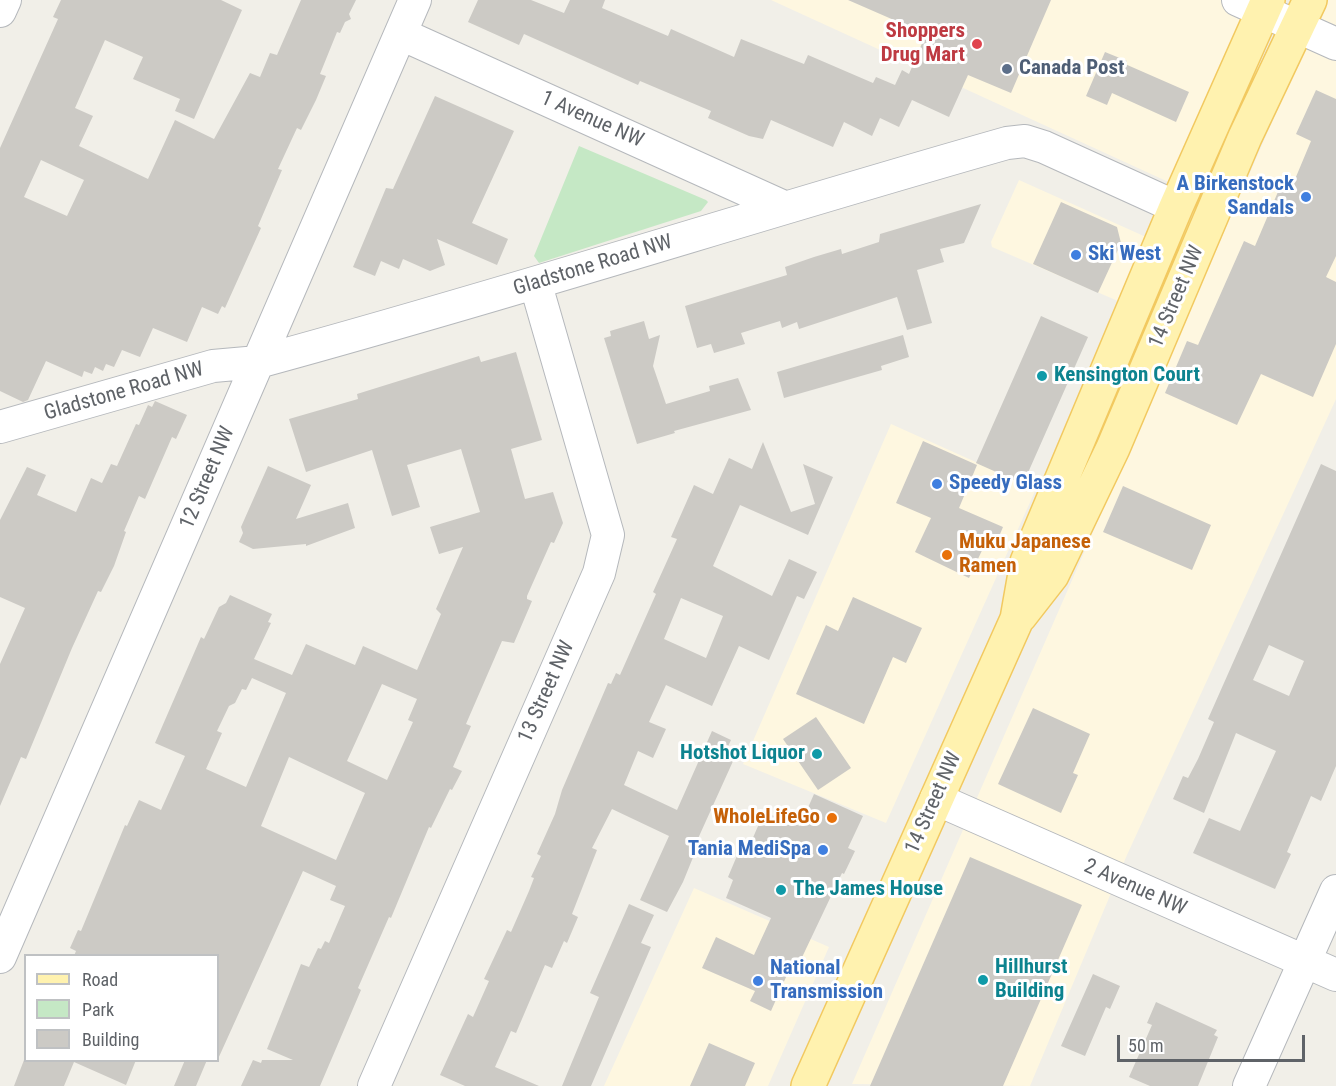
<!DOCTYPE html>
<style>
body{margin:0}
#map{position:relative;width:1336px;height:1086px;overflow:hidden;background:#f1efe8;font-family:"Roboto Condensed",sans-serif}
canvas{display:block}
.legend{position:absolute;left:24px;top:954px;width:195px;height:108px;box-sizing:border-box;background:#fff;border:2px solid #bfc1c3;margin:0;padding:8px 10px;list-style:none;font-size:18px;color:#5f6368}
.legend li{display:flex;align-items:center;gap:12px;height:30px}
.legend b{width:30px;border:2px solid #bfc1c3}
.scale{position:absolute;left:1117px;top:1035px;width:188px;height:27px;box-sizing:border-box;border:3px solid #5f6368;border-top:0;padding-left:8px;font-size:18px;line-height:21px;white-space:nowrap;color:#5f6368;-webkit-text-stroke:4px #fff;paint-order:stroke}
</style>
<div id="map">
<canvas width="1336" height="1086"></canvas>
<ul class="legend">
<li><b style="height:8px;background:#fff2af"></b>Road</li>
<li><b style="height:16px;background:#c5e8c5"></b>Park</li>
<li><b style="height:16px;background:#cccac5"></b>Building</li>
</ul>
<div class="scale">50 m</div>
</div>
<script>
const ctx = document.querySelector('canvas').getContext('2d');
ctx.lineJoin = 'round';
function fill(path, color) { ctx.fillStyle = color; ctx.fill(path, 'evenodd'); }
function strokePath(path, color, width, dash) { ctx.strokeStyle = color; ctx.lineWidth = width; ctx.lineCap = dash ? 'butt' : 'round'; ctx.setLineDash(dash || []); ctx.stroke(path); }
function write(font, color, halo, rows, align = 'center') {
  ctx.font = font + ' "Roboto Condensed",sans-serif'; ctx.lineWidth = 6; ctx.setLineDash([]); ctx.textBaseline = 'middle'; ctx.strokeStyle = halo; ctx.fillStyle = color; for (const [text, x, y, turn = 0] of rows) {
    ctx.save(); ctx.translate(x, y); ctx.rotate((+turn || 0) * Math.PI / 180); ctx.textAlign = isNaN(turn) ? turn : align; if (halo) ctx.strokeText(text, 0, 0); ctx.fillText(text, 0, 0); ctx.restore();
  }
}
fill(new Path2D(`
 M771,0H1257L1175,185Z
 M1328,0H1336V399L1127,855L1030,1086L852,1084L1293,74Z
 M1019,180L1146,237L1118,301L992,247L991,242Z
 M891,424L1036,489L886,823L743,764Z
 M694,888L829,947L768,1086H604Z`), '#fef7e0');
fill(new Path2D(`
 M579,146L706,200L708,202L701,211L539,263L534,256Z`), '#c5e8c5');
fill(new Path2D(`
 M61,0H221L242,10L194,119L175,111L180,99L133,79L143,57L105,40L75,108L93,116L79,146L148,179L175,120L214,139L250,73L260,77L270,53L277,55L301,0H356L349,14L351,19L345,22L340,33L337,32L320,74L326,76L316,100L301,130L297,128L278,169L282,170L258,226L261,228L225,308L222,306L218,314L202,307L187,342L153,328L140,357L122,350L114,367L106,364L103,371L95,367L92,374L84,371L82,377L46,361L28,400L23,402L0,391V148L58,19L53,17ZM41,160L84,180L67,216L24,197Z
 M478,0H531L564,13L570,0H605L602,8L668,36L671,29L734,57L741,39L804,64L808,55L873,83L876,77L895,85L902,70L909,74L926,34L848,0H1051L1011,93L968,75L949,117L912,100L899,127L880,118L872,136L844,122L833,147L771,120L763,139L749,136L708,118L711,111L640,81L638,85L524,34L519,45L468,22Z
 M1105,52L1127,61L1125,64L1189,92L1176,122L1112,93L1107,105L1086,96Z
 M1316,90L1336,99V256L1326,277L1336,282V344L1313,397L1261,374L1237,425L1165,393L1187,341L1198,345L1244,241L1255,246L1283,180L1293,184L1311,141L1296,134Z
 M435,96L514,131L472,223L508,239L497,265L437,239L445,265L430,271L403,259L399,269L381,261L375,276L353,267L386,188L393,189Z
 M1061,202L1117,227L1121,243L1098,293L1033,264Z
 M981,204L964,243L940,249L944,262L917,270L932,323L907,330L897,297L799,329L797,322L782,328L780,321L741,333L745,344L714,353L711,344L697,348L685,306L787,275L785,267L814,257L841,249L842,254L879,242L880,234Z
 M1041,316L1088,337L1023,484L976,463Z
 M644,321L649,339L660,335L653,366L666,404L710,391L709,386L738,378L751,410L674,431L675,433L637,444L604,338L611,336L610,331Z
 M903,335L909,357L881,366L882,370L784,398L777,372Z
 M516,352L542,440L511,449L525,499L553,492L563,523L554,543L551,542L527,596V599L532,601L514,643L502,641L466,724L471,726L453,767L462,771L452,790L450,789L431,828L429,827L391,918L389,917L358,988L361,990L320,1086H241L253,1060L261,1063L262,1060H293L267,1049L301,964L309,967L318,948L321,949L325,941L329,943L345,906L330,900L336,886L303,871L218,1059V956H74L76,951L70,948L78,930L81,931L125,825L127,826L139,800L161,810L185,756L155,743L201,637L204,639L219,607L226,603L230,595L272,614L268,622L271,623L254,659L292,675L306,644L355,665L363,646L417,670L441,614L436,609L463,547L439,554L430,527L480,512L461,449L407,465L420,507L392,516L372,450L306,472L289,419L358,399L357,394L479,356L481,362ZM252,678L286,693L246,787L206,769L222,733L217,731L229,706L235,703L242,689L246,690ZM382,684L417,699L408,720L413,722L387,780L347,761ZM289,757L365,793L336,860L261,826Z
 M155,401L187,415L176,439L172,437L145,499L139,496L124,531L126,532L114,566L101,592L98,591L72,648L26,759L21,757L0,806V664L25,608L0,597V520L27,467L46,475L37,495L76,512L91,478L102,483L111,464L117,466L136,424L139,425L148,405L152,407Z
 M923,441L977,465L959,508L1003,527L995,546L986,542L969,578L915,552L931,518L896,503Z
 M763,442L791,512L815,504L803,464L833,477L808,535L740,505L713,566L772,596L789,559L817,572L804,599L797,596L769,660L739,646L712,706L666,685L649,722L666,729L653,758L638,751L624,785L677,810L712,731L731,740L724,755L734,759L691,854L694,855L683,882L667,912L640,900L669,836L612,809L592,848L597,850L572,914L578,917L567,943L564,941L552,968L545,965L516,1033L511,1031L495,1067L539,1086H465L440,1075L468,1014L473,1017L489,981L484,979L507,930L511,932L529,891L534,878L531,877L541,856L537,854L555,814L562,790L608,683L611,684L616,673L620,675L656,594L653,592L677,539L671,537L694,485L713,494L729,458L752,469ZM681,598L723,616L706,658L664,639Z
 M1321,464L1336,471V766L1321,801L1311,796L1287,852L1291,854L1275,889L1193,853L1209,818L1240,831L1276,751L1236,733L1204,813L1173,799L1183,776L1188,778L1198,759L1214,722L1208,719ZM1269,645L1304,661L1289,696L1253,680Z
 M268,466L311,485L296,519L348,503L355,528L306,546V544L253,549L239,542L243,533L241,527Z
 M1123,486L1211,525L1192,570L1103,532Z
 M853,597L922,628L906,663L893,657L864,724L796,694L826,625L838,631Z
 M1033,708L1090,734L1073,773L1078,775L1061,813L998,784Z
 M816,717L851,768L818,790L783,739Z
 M814,794L863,816L848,848L855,851L844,874L842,873L796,970L790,968L771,1011L750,1001L755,991L702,968L716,937L754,955L771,918L726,898L733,880L728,877L739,851L746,854L764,812L800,826Z
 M970,857L1082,905L1003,1086H870Z
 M629,904L654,915L641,943L651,947L591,1086H562L599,997L590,993Z
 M1093,974L1120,986L1110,1009L1106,1007L1085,1056L1061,1046Z
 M1156,1002L1217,1030L1214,1035L1218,1037L1198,1086H1150L1129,1077L1152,1025L1147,1023Z
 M709,1043L755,1063L745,1086H690Z
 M24,1060H136L126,1085L74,1062L64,1086H14Z
 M185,1060H207L196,1086H174Z`), '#cccac5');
const minor = new Path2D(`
 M1238,0L1336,44
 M0,11L5,0
 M401,34L784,207
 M0,427L213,366L258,362C509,294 757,214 1007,143L1025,141L1044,147L1176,207
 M936,799L1336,975
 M0,957L415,0
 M374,1086L599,573L608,535L536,285
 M1249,1086L1336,891`);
const major = new Path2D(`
 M1020,616L1052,575L1113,448L1245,137L1310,0
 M808,1086L1017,619L1027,562L1176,207L1268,0`);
strokePath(minor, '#b5b8bc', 34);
strokePath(major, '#f2c960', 36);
strokePath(minor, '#fff', 32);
strokePath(major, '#fff2af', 33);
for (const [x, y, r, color] of [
 [977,44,6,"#e0444e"],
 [1007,69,6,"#5c6f8a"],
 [1306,197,6,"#3f7fe0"],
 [1076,255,6,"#3f7fe0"],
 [1042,376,6,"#0f9aa8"],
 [937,484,6,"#3f7fe0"],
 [947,555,6,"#e8710a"],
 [817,754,6,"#0f9aa8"],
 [832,818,6,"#e8710a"],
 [823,850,6,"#3f7fe0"],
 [781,890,6,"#0f9aa8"],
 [983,980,6,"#0f9aa8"],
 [758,981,6,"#3f7fe0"]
]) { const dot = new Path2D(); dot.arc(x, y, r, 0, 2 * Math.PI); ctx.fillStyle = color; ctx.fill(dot); strokePath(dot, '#fff', 2); }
write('bold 21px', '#be3a42', '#fff', [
 ["Shoppers",965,32],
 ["Drug Mart",965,56]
], 'right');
write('bold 21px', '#4e5e75', '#fff', [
 ["Canada Post",1019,69]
], 'left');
write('21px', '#5f6368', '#fff', [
 ["1 Avenue NW",592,120,24],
 ["Gladstone Road NW",593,266,-17],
 ["14 Street NW",1177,297,-67],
 ["Gladstone Road NW",124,392,-16],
 ["12 Street NW",208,478,-67],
 ["13 Street NW",547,692,-66],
 ["14 Street NW",934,803,-66],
 ["2 Avenue NW",1135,888,24]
]);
write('bold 21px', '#366cbe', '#fff', [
 ["A Birkenstock",1294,185,"right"],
 ["Sandals",1294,209,"right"],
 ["Ski West",1088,255],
 ["Speedy Glass",949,484],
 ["Tania MediSpa",811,850,"right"],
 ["National",770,969],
 ["Transmission",770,993]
], 'left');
write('bold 21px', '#0d838f', '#fff', [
 ["Kensington Court",1054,376],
 ["Hotshot Liquor",805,754,"right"],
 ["The James House",793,890],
 ["Hillhurst",995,968],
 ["Building",995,992]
], 'left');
write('bold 21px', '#c56008', '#fff', [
 ["Muku Japanese",959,543],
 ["Ramen",959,567],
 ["WholeLifeGo",820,818,"right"]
], 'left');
</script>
